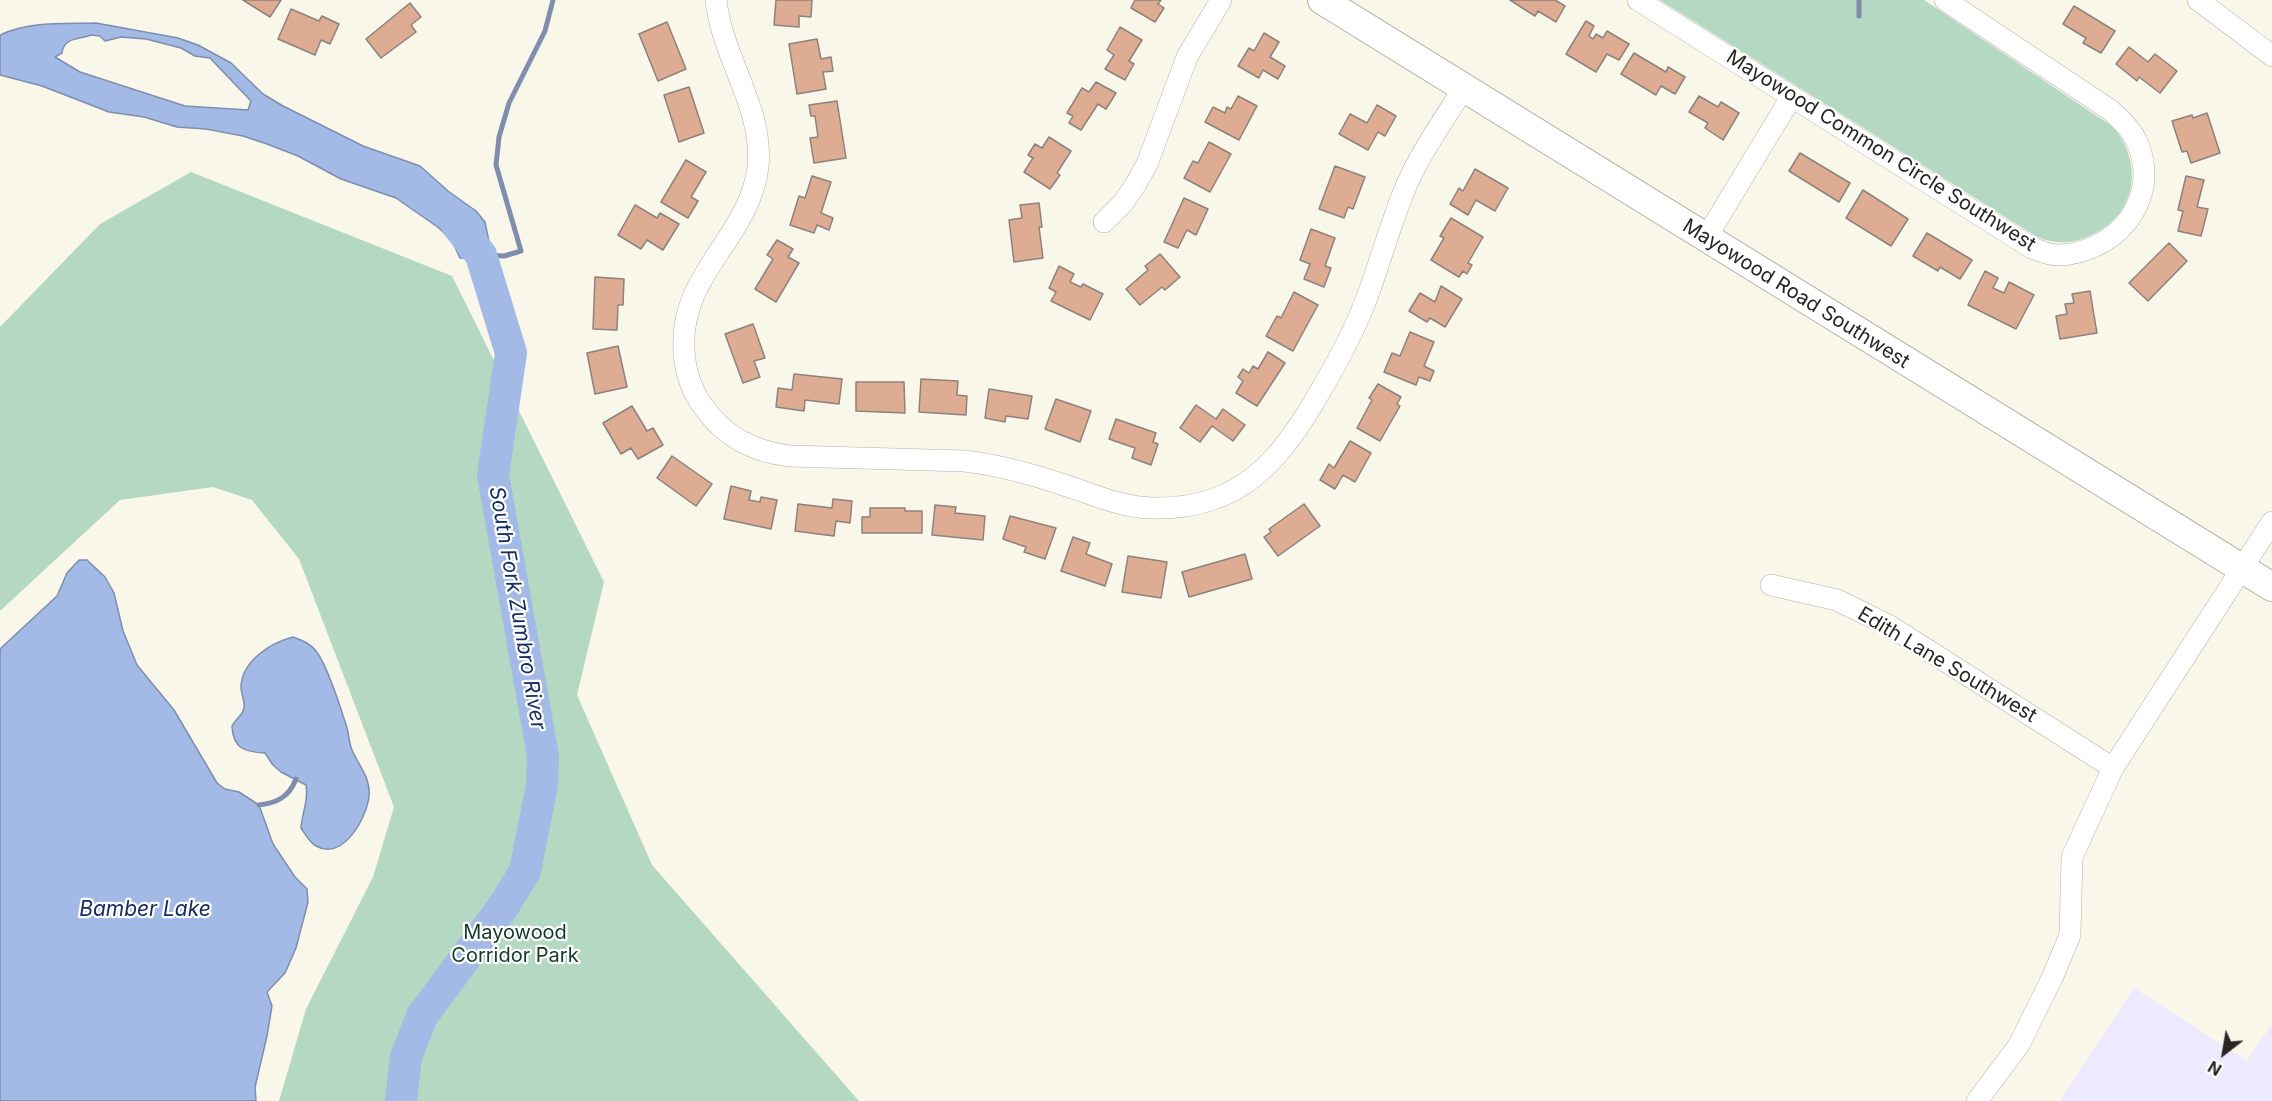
<!DOCTYPE html>
<style>
body{margin:0}
#map{position:relative;width:2272px;height:1101px;overflow:hidden;background:#f9f6ea;font-family:Inter,sans-serif}
canvas{display:block}
.north{position:absolute;left:2194px;top:1023px;width:60px;height:60px;-webkit-text-stroke:4px #fff;paint-order:stroke;rotate:211deg;font-size:16px;font-weight:700;line-height:24px;text-align:center;color:#272622}
.north::after{content:'';display:block;margin:auto;width:21px;height:27px;background:#272622;clip-path:polygon(50% 0,100% 100%,50% 72%,0 100%)}
</style>
<div id="map">
<canvas width="2272" height="1101"></canvas>
<div class="north">N</div>
</div>
<script>
const ctx = document.querySelector('canvas').getContext('2d');
ctx.lineJoin = 'round';
function fill(path, color) { ctx.fillStyle = color; ctx.fill(path, 'evenodd'); }
function strokePath(path, color, width, dash) { ctx.strokeStyle = color; ctx.lineWidth = width; ctx.lineCap = dash ? 'butt' : 'round'; ctx.setLineDash(dash || []); ctx.stroke(path); }
function write(font, color, halo, rows, align = 'center') {
  ctx.font = font + ' Inter,sans-serif'; ctx.lineWidth = 4.5; ctx.setLineDash([]); ctx.textBaseline = 'middle'; ctx.strokeStyle = halo; ctx.fillStyle = color; for (const [text, x, y, turn = 0] of rows) {
    ctx.save(); ctx.translate(x, y); ctx.rotate((+turn || 0) * Math.PI / 180); ctx.textAlign = isNaN(turn) ? turn : align; if (halo) ctx.strokeText(text, 0, 0); ctx.fillText(text, 0, 0); ctx.restore();
  }
}
fill(new Path2D(`
 M2134,988L2247,1061L2272,1024V1101H2060Z`), '#ede9ff');
fill(new Path2D(`
 M1660,0H1924L2113,127C2146,166 2135,218 2087,237C2069,244 2055,244 2037,237Z
 M191,172L452,276L604,582L577,695L652,865L859,1101H279L306,1009L373,877L394,807L299,559L252,500L213,487L120,500L0,611V327L100,224Z`), '#b4d8c2');
const water = new Path2D(`
 M96,23L178,38L198,45L231,63L263,94L283,106L363,146L420,166L448,191L476,211L485,222L489,242L488,259L460,258L452,241L439,228L396,198L341,179L298,156L267,144L243,136L206,129L177,127L144,117L109,112L42,86L0,75V35C29,21 64,24 96,23ZM91,35L100,36L105,41L121,37L146,39L181,48L195,56L210,58L251,101L248,110L185,106L80,72L55,57L62,53C64,37 78,40 91,35Z
 M79,560H87L105,577L114,593L123,631L137,665L174,710L217,783L225,789L239,792L259,805L273,844L295,877L307,889L308,902L296,948L285,973L267,992L272,1006L267,1036L255,1087L256,1101H0V649L57,596L67,573Z
 M293,637C301,640 310,643 316,651C328,666 341,709 347,728C349,735 349,743 352,750C359,766 371,778 369,797C366,819 343,861 316,846C310,843 305,834 301,828C302,812 309,801 306,785L281,772L273,765L265,753C245,752 233,749 232,726C235,720 241,716 243,711C247,704 241,695 241,687C242,661 270,643 293,637Z`);
fill(water, '#a3bae7');
strokePath(water, '#7e8eac', 1.5);
strokePath(new Path2D(`
 M1859,16V0
 M483,255L504,256L521,251L496,165L499,137L509,103L545,31L553,0
 M259,805C277,803 289,797 296,779`), '#7e8eac', 5);
strokePath(new Path2D(`
 M401,1101L406,1057L422,1016L503,907L525,871L542,785L543,756L493,475L511,353L481,255L457,225`), '#a3bae7', 32);
const building = new Path2D(`
 M243,0H281L270,17Z
 M776,0H812L811,17L799,16V27L774,25Z
 M1135,0H1161L1158,4L1164,8L1155,22L1131,8Z
 M1510,0H1555L1565,6L1556,22L1538,11L1535,16Z
 M410,3L421,17L411,25L416,32L381,58L366,39Z
 M2074,6L2115,31L2101,53L2083,43L2086,38L2063,24Z
 M291,9L319,21L322,16L339,24L330,44L321,40L315,55L278,39Z
 M1586,21L1594,26L1589,36L1593,39L1596,34L1603,38L1607,31L1629,44L1619,60L1607,54L1596,72L1566,54Z
 M667,22L686,69L658,81L639,34Z
 M1120,27L1142,40L1129,61L1134,64L1125,80L1105,69L1114,55L1107,50Z
 M1264,33L1279,42L1270,57L1285,66L1278,79L1263,70L1259,78L1238,66L1249,48L1254,51Z
 M817,39L821,59L831,57L833,71L823,72L826,89L797,94L789,44Z
 M2129,47L2148,62L2155,54L2177,71L2160,93L2139,77L2137,81L2116,64Z
 M1634,53L1666,72L1668,67L1685,77L1675,94L1661,86L1656,95L1621,74Z
 M1096,82L1116,93L1106,109L1098,104L1081,130L1069,123L1073,116L1067,113L1082,88L1089,92Z
 M689,87L704,133L679,142L664,95Z
 M1238,96L1257,106L1239,140L1205,122L1213,107L1225,113L1227,107L1231,109Z
 M1699,96L1718,107L1721,102L1739,113L1723,140L1705,128L1708,123L1689,112Z
 M837,101L846,158L814,163L810,138L818,137L815,116H811L809,105Z
 M1377,105L1396,116L1385,136L1378,132L1368,150L1339,134L1350,114L1367,123Z
 M2207,113L2220,153L2191,163L2187,151L2182,152L2172,121L2192,115L2193,118Z
 M1049,137L1071,151L1057,173L1060,175L1050,189L1024,172L1033,158L1028,155L1035,144L1042,148Z
 M1209,142L1231,154L1210,192L1184,178L1193,161L1198,163Z
 M1800,153L1850,183L1839,202L1789,171Z
 M686,160L706,172L691,197L698,201L688,218L661,202Z
 M1335,166L1365,177L1353,209L1348,207L1344,218L1319,209Z
 M1475,169L1508,188L1495,211L1476,200L1468,215L1450,204L1459,188L1463,191Z
 M812,176L831,182L821,213L833,218L829,230L817,225L814,233L790,225L799,196L805,198Z
 M2186,176L2204,180L2197,207L2208,209L2201,236L2178,231L2183,211L2178,210Z
 M1863,190L1908,219L1891,246L1846,218Z
 M1184,198L1208,209L1196,235L1187,230L1178,248L1164,242Z
 M1039,203L1042,227H1039L1043,258L1014,262L1009,220L1022,218L1020,205Z
 M635,205L657,218L660,213L679,224L663,250L647,240L641,249L618,235Z
 M1451,218L1483,237L1468,263L1472,265L1467,274L1463,271L1459,277L1431,260L1444,238L1440,236Z
 M1311,229L1335,238L1325,266L1331,268L1324,287L1304,279L1310,264L1300,260Z
 M1927,233L1972,260L1960,279L1940,267L1938,271L1913,256Z
 M777,240L793,249L788,257L799,263L776,302L755,289L773,259L767,255Z
 M2169,243L2187,261L2148,301L2129,283Z
 M1160,254L1180,277L1165,290L1162,287L1140,305L1126,289L1148,270L1145,266Z
 M1059,266L1074,274L1070,282L1081,287L1083,284L1103,294L1090,320L1051,301L1056,292L1049,288Z
 M1985,271L1998,278L1993,288L2004,293L2009,282L2034,295L2016,329L1968,305Z
 M595,277L624,279L623,305H618L617,330L593,329Z
 M1441,286L1462,299L1445,327L1430,318L1427,322L1409,311L1420,293L1435,302Z
 M2090,291L2097,333L2060,339L2056,316L2067,314L2065,304L2074,303L2072,294Z
 M1294,292L1318,305L1293,351L1266,336L1277,316L1281,318Z
 M753,324L765,358L754,361L760,377L743,383L725,334Z
 M1410,332L1434,342L1424,366L1434,371L1430,381L1419,377L1416,385L1384,372L1392,353L1400,356Z
 M618,346L627,387L595,394L587,353Z
 M1268,352L1285,363L1257,406L1236,393L1243,381L1238,377L1243,369L1249,373L1253,366L1258,369Z
 M794,374L842,379L839,404L805,400L804,411L776,407L778,388L792,390Z
 M921,379L958,381L957,395L967,396L966,415L919,412Z
 M856,382H904L905,413L856,411Z
 M1378,384L1401,397L1397,404L1400,406L1380,441L1357,428L1372,400L1369,398Z
 M989,389L1032,396L1028,419L1006,416L1005,422L985,418Z
 M1056,399L1091,411L1080,442L1045,429Z
 M1196,405L1216,419L1223,409L1245,425L1233,441L1212,426L1200,442L1180,428Z
 M632,406L647,431L653,428L663,445L638,459L631,448L621,454L603,423Z
 M1116,419L1156,433L1153,442L1158,444L1151,465L1132,458L1135,448L1109,439Z
 M1350,441L1371,453L1355,482L1343,475L1335,489L1320,480L1329,464L1334,468Z
 M672,456L712,484L696,506L657,478Z
 M731,486L751,491L749,500L760,502L761,497L777,500L771,529L724,519Z
 M833,499L852,501L850,523L836,521L834,536L795,531L798,504L832,508Z
 M1304,504L1320,526L1278,556L1264,537L1271,532L1269,529Z
 M935,505L956,507L955,513L985,516L983,540L932,535Z
 M870,508H905V511H922V533H862V517H870Z
 M1010,516L1056,528L1045,559L1024,552L1026,547L1003,539Z
 M1073,537L1090,543L1086,554L1112,564L1105,586L1061,571Z
 M1245,554L1252,579L1189,597L1182,572Z
 M1128,556L1167,562L1161,598L1122,592Z`);
fill(building, '#deac92');
strokePath(building, '#8d827c', 1.5);
const street = new Path2D(`
 M716,0C722,58 764,108 758,167C750,237 679,274 684,350C685,372 691,391 705,409C726,438 755,452 790,456L964,461C1001,465 1035,475 1070,487C1097,496 1125,508 1153,508C1241,510 1281,460 1321,390C1337,363 1352,335 1364,305C1381,262 1392,215 1412,173C1427,143 1446,116 1464,88
 M1638,0L2032,248C2038,250 2044,253 2050,254C2064,257 2078,253 2091,248C2134,230 2156,186 2137,142C2131,129 2120,119 2110,110L1945,0
 M2198,0L2272,56
 M1104,222L1123,203L1136,184L1147,164L1187,57L1221,0
 M1706,238L1792,96
 M1771,585L1837,600L1890,626L2113,768
 M1977,1101L2019,1045L2053,976L2070,935L2072,857L2113,768L2272,522`);
const secondary = new Path2D(`
 M1322,0L2272,587`);
strokePath(street, '#b3b0a4', 22);
strokePath(secondary, '#b3b0a4', 30);
strokePath(street, '#fff', 21);
strokePath(secondary, '#fff', 28);
write('20px', '#272622', '#fff', [
 ["Mayowood Common Circle Southwest",1881,151,32],
 ["Mayowood Road Southwest",1796,294,32],
 ["Edith Lane Southwest",1947,665,31]
]);
write('20px', '#123c27', '#fff', [
 ["Mayowood",515,933],
 ["Corridor Park",515,956]
]);
write('italic 21px', '#152d62', '#fff', [
 ["South Fork Zumbro River",517,608,80],
 ["Bamber Lake",145,910]
]);
</script>
